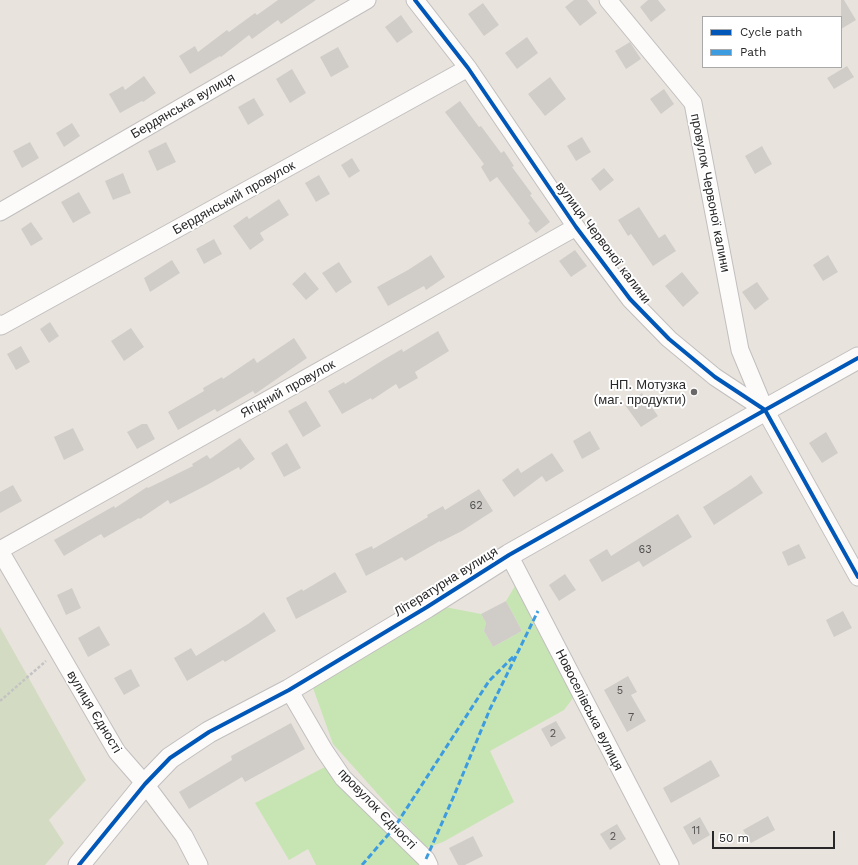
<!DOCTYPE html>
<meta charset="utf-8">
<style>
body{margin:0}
#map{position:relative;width:858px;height:865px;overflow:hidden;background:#e8e3dd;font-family:"Work Sans",sans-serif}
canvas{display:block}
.legend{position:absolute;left:702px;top:16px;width:140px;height:52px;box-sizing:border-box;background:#fff;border:1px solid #a9a9a9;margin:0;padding:5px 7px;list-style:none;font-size:12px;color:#282828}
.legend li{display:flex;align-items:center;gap:8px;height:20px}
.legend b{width:20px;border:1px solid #a9a9a9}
.scale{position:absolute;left:712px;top:831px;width:123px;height:18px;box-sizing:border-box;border:2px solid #282828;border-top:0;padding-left:5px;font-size:12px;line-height:14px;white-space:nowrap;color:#282828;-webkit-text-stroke:3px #fff;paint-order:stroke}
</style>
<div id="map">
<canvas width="858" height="865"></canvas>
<ul class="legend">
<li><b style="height:5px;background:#0057b8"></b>Cycle path</li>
<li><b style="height:5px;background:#3d9ce0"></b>Path</li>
</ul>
<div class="scale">50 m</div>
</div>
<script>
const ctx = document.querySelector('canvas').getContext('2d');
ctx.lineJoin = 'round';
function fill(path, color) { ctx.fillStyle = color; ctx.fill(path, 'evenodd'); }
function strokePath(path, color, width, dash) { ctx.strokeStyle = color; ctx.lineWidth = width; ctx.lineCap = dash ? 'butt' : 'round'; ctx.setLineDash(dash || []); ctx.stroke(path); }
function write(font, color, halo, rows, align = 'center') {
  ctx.font = font + ' "Work Sans",sans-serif'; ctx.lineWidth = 4; ctx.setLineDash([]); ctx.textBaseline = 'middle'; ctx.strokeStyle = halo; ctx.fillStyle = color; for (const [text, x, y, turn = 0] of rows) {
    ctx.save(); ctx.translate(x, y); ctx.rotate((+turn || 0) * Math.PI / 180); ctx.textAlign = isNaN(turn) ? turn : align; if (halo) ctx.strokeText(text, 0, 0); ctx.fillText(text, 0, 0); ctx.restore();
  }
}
fill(new Path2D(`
 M515,586L573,698L564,710L490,751L514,802L443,842L426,848L333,744L313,688L445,607L481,614L486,623L484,631L493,647L522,631L506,601Z
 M325,767L337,783L417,861L419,865H316L308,849L289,860L255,803Z`), '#c7e5b3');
fill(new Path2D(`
 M0,627L86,780L49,820L64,843L45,865H0Z`), '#d3dcc3');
fill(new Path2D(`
 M278,0H316L281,24L278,20L252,39L249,35L221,57L220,56L190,74L179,56L195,46L198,52L227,30L229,32L255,13L257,15Z
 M574,0H587L597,13L580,26L565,7Z
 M648,0H658L666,10L651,22L640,7Z
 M841,0H844L856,20L841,29Z
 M483,3L499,25L484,36L468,14Z
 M401,15L413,32L397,43L385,27Z
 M527,37L538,53L517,69L505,53Z
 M630,42L641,59L626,69L615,51Z
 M338,47L349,67L331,77L320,57Z
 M847,66L854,77L834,89L827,78Z
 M292,69L306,93L290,103L276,79Z
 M144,76L156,93L143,102L142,101L120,113L109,94L123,86L125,90Z
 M550,77L566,99L545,116L528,94Z
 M664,89L674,104L661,114L650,99Z
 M254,98L264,115L248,125L238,107Z
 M460,101L479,127L481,126L501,153L504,151L514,166L512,167L532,194L530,195L550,222L536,233L528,223L530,221L497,177L490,182L481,167L484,164L445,112Z
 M72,123L80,136L64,147L56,133Z
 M582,137L591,152L576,161L567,146Z
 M30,142L39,158L22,168L13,151Z
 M166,142L176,162L157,171L148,151Z
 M762,146L772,164L755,174L745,156Z
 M352,158L360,171L349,178L341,165Z
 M604,168L614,180L600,191L591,179Z
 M123,173L131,193L113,200L105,181Z
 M319,175L330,194L316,202L305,183Z
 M79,192L91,213L73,223L61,202Z
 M279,199L289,215L260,233L264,240L250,250L233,226L247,216L249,219Z
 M639,207L659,238L665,234L676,251L653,266L631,234L628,236L618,220Z
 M31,222L43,239L31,246L21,229Z
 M214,239L222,254L204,264L196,249Z
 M575,250L587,266L571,277L559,261Z
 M431,255L445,277L426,290L424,286L388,306L377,287L408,270Z
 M828,255L838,272L823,281L813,265Z
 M172,260L180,273L150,292L144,278Z
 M339,262L352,282L336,293L322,273Z
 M305,272L319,289L306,300L292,284Z
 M682,272L699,293L683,307L665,286Z
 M757,282L769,299L755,310L742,292Z
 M50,322L59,336L49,343L40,329Z
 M131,328L144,347L124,361L111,341Z
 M438,331L449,351L415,372L418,378L399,389L396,384L372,400L371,398L342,414L328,391L344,382L345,384L383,360L402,349L403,352Z
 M294,338L307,358L255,394L253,391L217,412L215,409L178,430L168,412L204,391L203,388L222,377L223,379L254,358L257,363Z
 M21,346L30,362L16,370L7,354Z
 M642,393L658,416L641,427L625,405Z
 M306,401L321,426L303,437L288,411Z
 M142,424H147L155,439L137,449L127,432Z
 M73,428L84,450L64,460L54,437Z
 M590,431L600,449L582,459L573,441Z
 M826,432L838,453L822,463L809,443Z
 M240,438L255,459L240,470L239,467L207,485L170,504L168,500L140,519L139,518L104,538L101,534L64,556L54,540L114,506L115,508L147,487L148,488L193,466L192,464L207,455L210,459Z
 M287,443L301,468L284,477L271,453Z
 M552,453L564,471L546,482L542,476L514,497L502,480L518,468L521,473Z
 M751,475L763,493L714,525L703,507L736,486Z
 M13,485L22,501L0,513V492Z
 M479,489L493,511L462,531L440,542V541L405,561L402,557L366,576L355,554L372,546L373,549L428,517L427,515L443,506L445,510Z
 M678,514L692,537L643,567L639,561L602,582L589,560L607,549L611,556Z
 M799,544L806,558L788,566L782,552Z
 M335,572L347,592L296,619L286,598L302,589L303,591Z
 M565,574L576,590L559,601L549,585Z
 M72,588L81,608L66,615L57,595Z
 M506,601L522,631L493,647L484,631L486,623L481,614Z
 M843,611L852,628L834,637L826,620Z
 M264,612L276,631L225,662L223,660L187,681L174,658L191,648L196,656L248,624Z
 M99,626L110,645L88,657L78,638Z
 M131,669L140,686L124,695L114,678Z
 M628,676L637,692L631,695L646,721L627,732L604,690Z
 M556,721L566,738L551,747L541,729Z
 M291,723L305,749L245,782L242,777L189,809L179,792L232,760L231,756Z
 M711,760L720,776L671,803L663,788Z
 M768,816L775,830L751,843L743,830Z
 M700,817L710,835L693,845L683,827Z
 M617,824L626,839L610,850L600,834Z
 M473,836L483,856L465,865H458L449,848Z`), '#d0cdc9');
const minor = new Path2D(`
 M415,0L468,68L576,227L630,299L669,339L715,377L765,410L858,577
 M608,0L693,103L740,350L765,410
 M0,212L367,0
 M0,324L1,326L468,68
 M0,550L576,227
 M0,551L117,752L145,784L184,836L199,865
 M509,555L670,865
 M289,690L324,750L343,778L426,859L429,865`);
const tertiary = new Path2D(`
 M79,865L145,784L170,758L209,732L289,690L427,607L509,555L765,410L858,358`);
strokePath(minor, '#c1bfbf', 19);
strokePath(tertiary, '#c1bfbf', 23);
strokePath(new Path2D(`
 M0,701L46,661`), '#c4c3c3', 2.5, [3, 2]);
strokePath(minor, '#fcfbfa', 17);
strokePath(tertiary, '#fcfbfa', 21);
strokePath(new Path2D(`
 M426,859L453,798L490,709L538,611
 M362,865L394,828L489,681L514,656`), '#3d9ce0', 3, [6, 3]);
strokePath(new Path2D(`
 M415,0L468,68L576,227L630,299L669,339L715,377L765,410L858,577
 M79,865L145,784L170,758L209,732L289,690L427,607L509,555L765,410L858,358`), '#0057b8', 4);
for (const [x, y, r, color] of [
 [694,392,4,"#6b6967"]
]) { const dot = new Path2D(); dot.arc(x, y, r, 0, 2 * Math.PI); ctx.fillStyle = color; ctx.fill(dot); strokePath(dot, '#fff', 1.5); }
write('11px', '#535251', null, [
 ["62",476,506],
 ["63",645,550],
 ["5",620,691],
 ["7",631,718],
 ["2",553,734],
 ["11",696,831],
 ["2",613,837]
]);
write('13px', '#282828', '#fff', [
 ["Бердянська вулиця",183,106,-30],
 ["провулок Червоної калини",710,193,79],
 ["Бердянський провулок",234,198,-29],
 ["вулиця Червоної калини",603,243,53],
 ["Ягідний провулок",288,389,-29],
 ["Літературна вулиця",446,582,-32],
 ["Новоселівська вулиця",589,710,63],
 ["вулиця Єдності",94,712,59],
 ["провулок Єдності",377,809,46]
]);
write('13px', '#282828', '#fff', [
 ["НП. Мотузка",686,385],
 ["(маг. продукти)",686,400]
], 'right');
</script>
